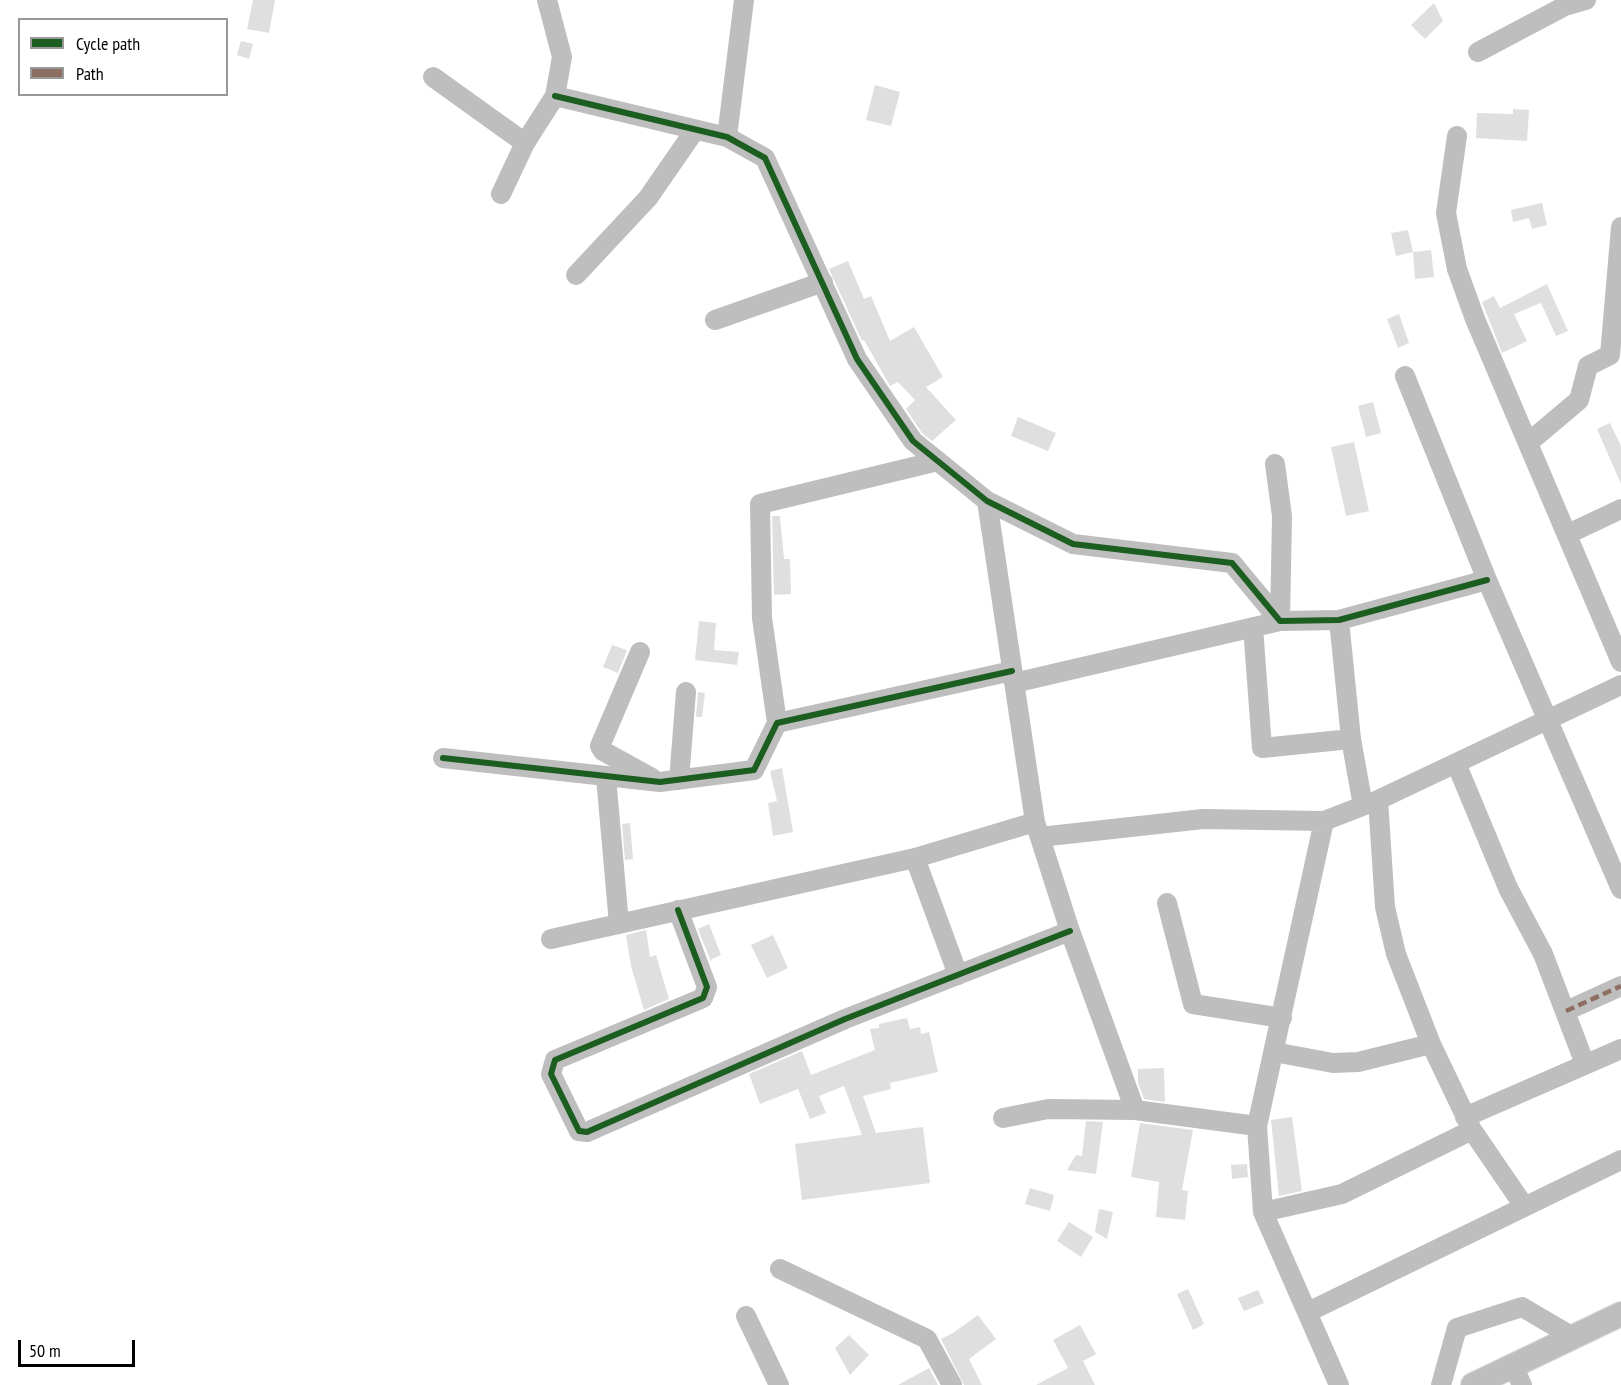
<!DOCTYPE html>
<style>
body{margin:0}
#map{position:relative;width:1621px;height:1385px;overflow:hidden;background:#fff;font-family:"PT Sans Narrow",sans-serif}
canvas{display:block}
.legend{position:absolute;left:18px;top:18px;width:210px;height:78px;box-sizing:border-box;background:#fff;border:2px solid #999;margin:0;padding:8px 10px;list-style:none;font-size:18px;color:#000}
.legend li{display:flex;align-items:center;gap:12px;height:30px}
.legend b{width:30px;border:2px solid #999}
.scale{position:absolute;left:18px;top:1340px;width:117px;height:27px;box-sizing:border-box;border:3px solid #000;border-top:0;padding-left:8px;font-size:18px;line-height:21px;white-space:nowrap;color:#000;-webkit-text-stroke:4px #fff;paint-order:stroke}
</style>
<div id="map">
<canvas width="1621" height="1385"></canvas>
<ul class="legend">
<li><b style="height:8px;background:#1b5e20"></b>Cycle path</li>
<li><b style="height:8px;background:#8d6e63"></b>Path</li>
</ul>
<div class="scale">50 m</div>
</div>
<script>
const ctx = document.querySelector('canvas').getContext('2d');
ctx.lineJoin = 'round';
function fill(path, color) { ctx.fillStyle = color; ctx.fill(path, 'evenodd'); }
function strokePath(path, color, width, dash) { ctx.strokeStyle = color; ctx.lineWidth = width; ctx.lineCap = dash ? 'butt' : 'round'; ctx.setLineDash(dash || []); ctx.stroke(path); }
fill(new Path2D(`
 M253,0H275L269,33L247,29Z
 M1434,3L1443,21L1425,39L1411,25Z
 M241,41L253,44L249,59L237,55Z
 M875,85L900,92L891,126L866,120Z
 M1513,109L1529,110L1527,141L1476,138L1477,113L1513,114Z
 M1542,203L1547,225L1532,229L1529,218L1513,222L1511,210Z
 M1408,230L1413,252L1396,256L1391,233Z
 M1431,250L1434,277L1415,279L1413,252Z
 M848,261L864,299L871,296L890,341L914,327L943,377L926,387L956,420L932,441L922,433L906,409L915,400L898,382L890,386L864,340L862,341L829,269Z
 M1547,284L1568,331L1556,336L1541,303L1514,314L1527,341L1502,353L1482,302L1494,296L1500,308Z
 M1399,314L1409,343L1398,348L1387,319Z
 M1373,402L1381,433L1366,437L1358,406Z
 M1018,417L1056,433L1048,451L1011,436Z
 M1610,423L1621,446V484L1597,429Z
 M1354,442L1369,511L1346,516L1331,447Z
 M772,516H780L784,559H790L791,594L774,595Z
 M699,621L716,623L714,650L739,652L737,665L695,660Z
 M612,645L627,650L618,673L603,667Z
 M698,692L705,693L702,717H696Z
 M782,768L793,832L773,836L768,803L777,801L770,771Z
 M630,823L633,859L625,860L622,824Z
 M709,924L721,955L712,959L711,962L698,929Z
 M646,930L650,957L656,955L669,999L644,1010L631,966L626,935Z
 M773,935L788,968L767,978L751,945Z
 M907,1018L910,1029L920,1027L921,1034L929,1032L938,1072L890,1083L891,1089L863,1096L876,1133L923,1127L930,1183L802,1200L795,1144L862,1135L844,1086L819,1096L826,1113L810,1119L798,1089L760,1104L749,1074L802,1051L811,1075L875,1050L870,1029L879,1028V1024Z
 M1164,1068L1165,1102L1144,1099L1138,1083V1069Z
 M1292,1117L1302,1191L1279,1196L1271,1120Z
 M1086,1121L1103,1122L1096,1174L1067,1170L1076,1155L1082,1156Z
 M1140,1123L1193,1130L1182,1190L1188,1191L1185,1220L1156,1217L1159,1182L1131,1177Z
 M1247,1164L1248,1177L1232,1179L1231,1165Z
 M1030,1188L1054,1195L1050,1211L1025,1204Z
 M1099,1209L1113,1212L1107,1239L1095,1232Z
 M1069,1222L1093,1237L1081,1257L1057,1241Z
 M1188,1289L1204,1324L1193,1330L1177,1294Z
 M1258,1290L1264,1303L1244,1311L1238,1298Z
 M978,1315L996,1339L969,1359L982,1385H964L941,1339L953,1333Z
 M1080,1325L1096,1354L1083,1361L1095,1385H1036L1068,1368L1053,1340Z
 M849,1335L869,1355L850,1375L835,1348Z
 M929,1368L938,1385H898Z`), '#dfdfdf');
const major = new Path2D(`
 M1473,1385L1621,1314`);
strokePath(major, '#dbdbdb', 26);
strokePath(new Path2D(`
 M1478,52L1565,6L1586,0
 M433,77L525,143
 M555,96L727,137L765,158L857,359L913,441L987,501L1073,544L1232,563L1280,621L1339,620L1487,580
 M1457,136L1446,213L1457,269L1475,319L1621,662
 M727,137L744,0
 M501,194L525,143L555,96L562,57L547,0
 M576,275L648,198L695,130
 M715,320L823,282
 M1405,376L1487,580L1621,889
 M1528,443L1579,400L1588,366L1610,355L1621,227
 M987,501L1035,822L1070,931L1135,1110
 M1568,534L1621,509
 M1339,620L1351,739L1363,806
 M1253,627L1262,748L1351,739
 M640,652L600,746L603,751L652,778
 M1014,683L1280,621L1282,516L1275,464
 M777,723L762,618L760,504L938,461
 M443,758L660,782L754,770L777,723L1012,671
 M1456,763L1508,888L1543,954L1585,1064
 M606,777L619,924
 M679,780L686,692
 M1378,800L1385,907L1396,954L1431,1044L1472,1130L1524,1206
 M1324,821L1257,1126L1263,1212L1339,1385
 M1040,837L1203,819L1324,821L1378,800L1621,685
 M915,858L958,975
 M1167,903L1193,1004L1282,1018
 M678,910L707,987L703,998L555,1060L551,1074L579,1131L587,1132L845,1019L1070,931
 M551,939L915,858L1035,822
 M1566,1011L1621,986
 M1274,1052L1333,1063L1358,1062L1431,1044
 M1465,1117L1621,1049
 M1003,1118L1048,1109L1135,1110L1257,1126
 M1263,1212L1342,1194L1472,1130
 M780,1269L927,1339L952,1385
 M1308,1312L1621,1160
 M746,1316L779,1385
 M1513,1366L1522,1385
 M1441,1385L1457,1328L1522,1307L1573,1337`), '#bebebe', 20);
strokePath(major, '#bebebe', 24);
strokePath(new Path2D(`
 M1566,1011L1621,986`), '#8d6e63', 4.5, [9, 4.5]);
strokePath(new Path2D(`
 M555,96L727,137L765,158L857,359L913,441L987,501L1073,544L1232,563L1280,621L1339,620L1487,580
 M443,758L660,782L754,770L777,723L1012,671
 M678,910L707,987L703,998L555,1060L551,1074L579,1131L587,1132L845,1019L1070,931`), '#1b5e20', 6);
</script>
